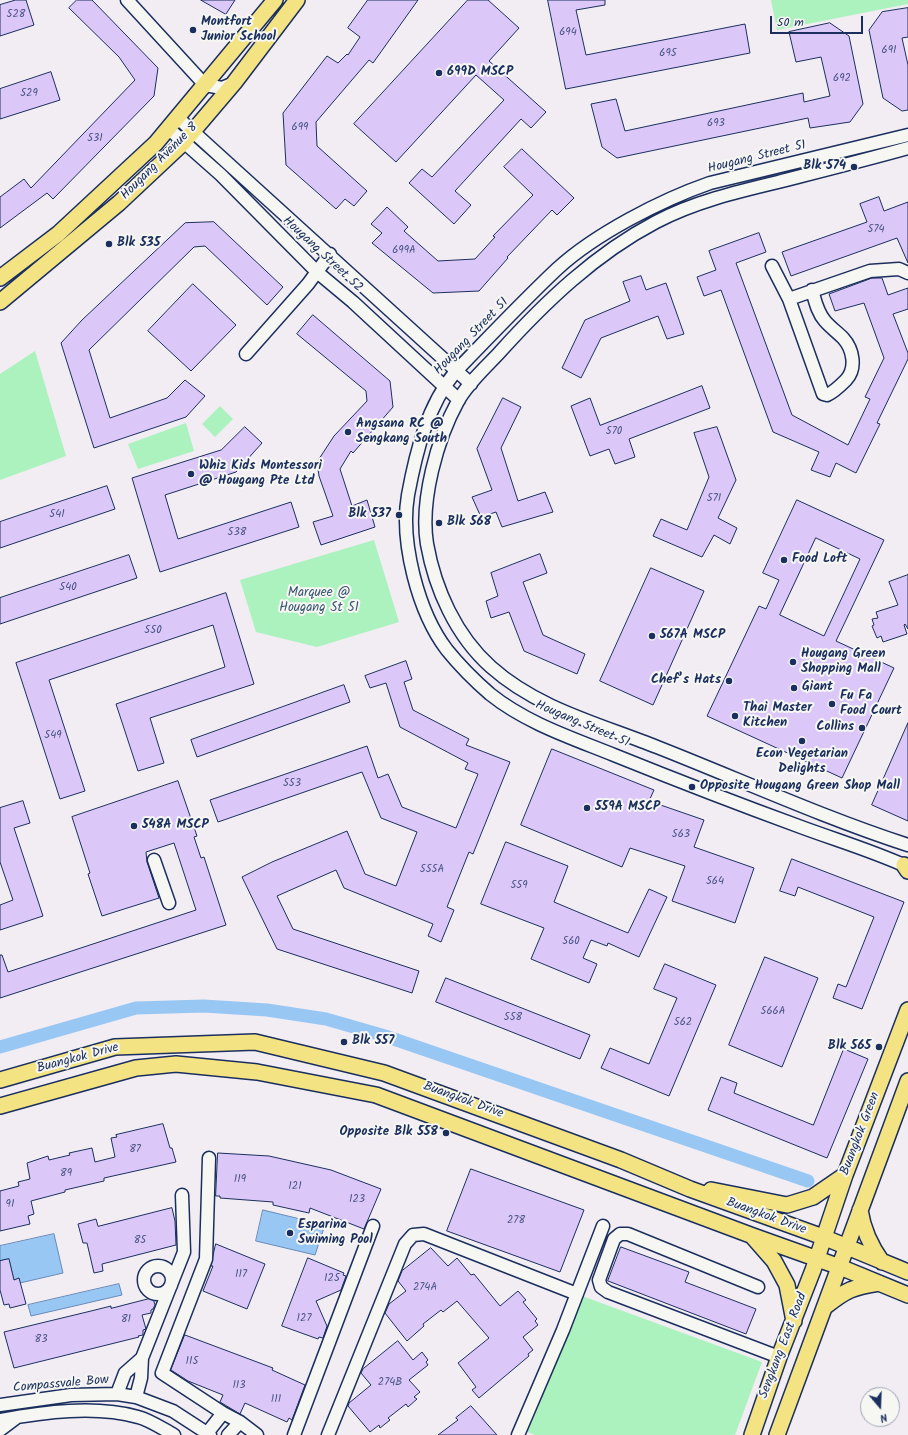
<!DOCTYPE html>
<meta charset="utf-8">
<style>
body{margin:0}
#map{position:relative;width:908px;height:1435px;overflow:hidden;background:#f1edf3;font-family:Kalam,sans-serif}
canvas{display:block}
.north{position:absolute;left:860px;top:1387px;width:40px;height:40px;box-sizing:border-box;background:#f6f6f2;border:1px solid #9ea6b7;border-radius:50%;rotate:161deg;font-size:11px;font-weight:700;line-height:16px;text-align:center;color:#1b2f5e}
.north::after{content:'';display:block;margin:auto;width:14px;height:18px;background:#1b2f5e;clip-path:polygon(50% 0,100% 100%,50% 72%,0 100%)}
.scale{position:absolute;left:770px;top:16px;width:93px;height:18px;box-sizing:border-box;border:2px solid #1b2f5e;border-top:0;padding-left:5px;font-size:12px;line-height:14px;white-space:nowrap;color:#1b2f5e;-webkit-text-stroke:3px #f6f6f2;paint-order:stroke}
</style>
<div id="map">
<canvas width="908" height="1435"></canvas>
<div class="north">N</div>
<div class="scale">50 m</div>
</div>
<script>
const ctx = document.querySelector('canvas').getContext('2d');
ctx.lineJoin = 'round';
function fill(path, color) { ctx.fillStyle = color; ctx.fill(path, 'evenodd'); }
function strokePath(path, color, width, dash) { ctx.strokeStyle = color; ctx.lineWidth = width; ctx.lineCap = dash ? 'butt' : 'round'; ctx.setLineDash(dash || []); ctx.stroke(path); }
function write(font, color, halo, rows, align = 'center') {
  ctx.font = font + ' Kalam,sans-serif'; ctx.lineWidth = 4; ctx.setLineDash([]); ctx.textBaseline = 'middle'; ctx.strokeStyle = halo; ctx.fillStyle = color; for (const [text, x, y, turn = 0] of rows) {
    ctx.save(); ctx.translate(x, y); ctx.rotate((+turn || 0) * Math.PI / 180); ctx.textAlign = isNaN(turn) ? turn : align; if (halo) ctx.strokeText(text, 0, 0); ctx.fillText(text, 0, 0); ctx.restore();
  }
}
fill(new Path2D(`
 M771,0H908V4L777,30Z
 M35,351L66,456L0,480V374Z
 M220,406L233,419L215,437L202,424Z
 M186,423L194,451L138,469L128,444Z
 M374,540L399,622L317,647L256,632L240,580Z
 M582,1296L762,1362L735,1435H535L525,1431Z`), '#abf2be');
const water = new Path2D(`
 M263,1210L325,1225L315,1255L256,1241Z
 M54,1234L63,1273L20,1283L19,1278L14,1280L9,1259L0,1261V1246Z
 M119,1284L122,1295L31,1316L28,1305Z`);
fill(water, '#99c7f4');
strokePath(water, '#678ab8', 1);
strokePath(new Path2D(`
 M0,1047L136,1008L204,1006L267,1010L326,1019L385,1036L808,1181`), '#99c7f4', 13);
const building = new Path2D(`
 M16,0H26L34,25L0,36V5Z
 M77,0H92L158,68L154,96L53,199L47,193L0,228V197L24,179L31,188L135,80L119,57L69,8Z
 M201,0H235L226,14Z
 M368,0H418L373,63L369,60L316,122L317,146L367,191L354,206L345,199L336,209L286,165L283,113L327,56L338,63L347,54L348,55L360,37L348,28Z
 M468,0H488L519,28L489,61L546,112L531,128L521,119L455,191L471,205L454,224L409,183L422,169L432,177L504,100L476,75L396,162L354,124Z
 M548,0H605V5L576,10L586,55L745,24L750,53L566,89Z
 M908,8V37L902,38L908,65V110L902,111L883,98L869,30L882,12Z
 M830,23L849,36L863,104L850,122L810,128L808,118L617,158L602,147L591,104L616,99L625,131L803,93L804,102L830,96L821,57L796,62L789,32Z
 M51,72L60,100L0,119V89Z
 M522,149L574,198L557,215L552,210L507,257L508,258L479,291L433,293L372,243L382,233L371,224L387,207L408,227L404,231L438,261L475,259L495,237L493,236L533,195L504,167Z
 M879,197L884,211L908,202V263L897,238L791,276L782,252L867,222L860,204Z
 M214,222L283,287L267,305L205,246L194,247L89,350L110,418L167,398L185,380L205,396L186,417L94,448L61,343L82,320L185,223Z
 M759,233L766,252L736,263L792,415L848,445L870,399L865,397L884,358L864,303L835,311L829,294L872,278H882L888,295L908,288V309L893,314L908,353V359L877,423L880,424L856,473L836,463L830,477L811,470L819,452L773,432L721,290L704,296L697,277L716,270L709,251Z
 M641,276L646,290L666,283L684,334L667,339L658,316L601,338L581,378L562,368L585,320L630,301L623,282Z
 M193,284L236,325L191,371L148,331Z
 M313,315L390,381L393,407L353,453L351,451L340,469L352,506L367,500L375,527L321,545L313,522L333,516L319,476L317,462L334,436L367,401L366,391L297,334Z
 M702,386L710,408L629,439L635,457L615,464L609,449L590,456L571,406L590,398L600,425Z
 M503,398L521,407L501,448L518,501L545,492L553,512L502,527L496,512L481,517L472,497L492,490L477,449Z
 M245,427L262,443L236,472L165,495L178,539L291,502L299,527L160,572L132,478L221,450Z
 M717,427L736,480L718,518L737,528L730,544L714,535L702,557L653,536L661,519L687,530L709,477L694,433Z
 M107,486L115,509L0,548V522Z
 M797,500L884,540L836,641L894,668L842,778L707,716L759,606L766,609L779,580L763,573ZM816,538L860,559L824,636L780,615Z
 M540,554L547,573L523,582L543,635L585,654L577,674L524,651L509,612L491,618L486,601L498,596L491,573Z
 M129,555L137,578L0,624V598Z
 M651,568L704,591L653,705L600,681Z
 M908,575V629L905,624L904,625L907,634L883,642L881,636L877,638L872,626L874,625L872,619L878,618L876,612L898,605L889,582Z
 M226,593L254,684L150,718L164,763L138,771L116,704L225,667L213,625L49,680L85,791L60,799L16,663Z
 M406,661L412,679L404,682L413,710L469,739L466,745L510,762L473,854L469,852L447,907L454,910L441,942L428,936L433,924L344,888L336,870L277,896L293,929L419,971L412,993L277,949L242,877L272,862L347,831L365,874L396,886L417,832L381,818L362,772L218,822L210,800L367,746L378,778L388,774L402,807L456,828L478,774L465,769L468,763L400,727L386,683L370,688L365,676Z
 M344,685L350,702L197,757L191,740Z
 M908,723V821L872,805Z
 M552,749L654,790L649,801L704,820L694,847L754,868L735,923L672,901L685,866L630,848L622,867L521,825Z
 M178,781L197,836L194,837L201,858L204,857L226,925L0,998V955H2L8,972L196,910L174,843L146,852L147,862L159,898L102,916L88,874L90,873L72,817Z
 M23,801L30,823L14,828L43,916L0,930V905L13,900L0,862V808Z
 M506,842L568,866L554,902L628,933L649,889L667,897L639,957L608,943L607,946L591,940L583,958L597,964L589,983L531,959L544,928L481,904Z
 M792,859L904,902L862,1009L833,998L838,984L846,987L874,917L798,887L795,896L780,891Z
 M765,957L818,978L782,1067L729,1045Z
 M665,964L716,985L669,1096L601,1068L610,1048L649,1064L677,998L654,989Z
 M446,978L590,1035L580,1059L436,1002Z
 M844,1049L868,1059L827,1158L708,1110L721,1077L737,1083L734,1093L813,1125Z
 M163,1124L170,1148H172L176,1162L104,1178V1181L65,1190V1192L31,1201L34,1214L28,1216L30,1224L0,1231V1191L19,1186L18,1182L30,1179L27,1163L48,1156L49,1160L70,1155L69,1153L92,1148L95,1162L115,1157L111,1138L117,1137L116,1135Z
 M218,1153L269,1156L331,1170L381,1189L364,1229L310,1208L309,1213L273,1205V1202L220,1198V1196H216Z
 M471,1169L584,1210L560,1272L447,1231Z
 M172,1208L175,1221L176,1245L102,1264L103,1271L94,1273L87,1243H83L78,1224L96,1219L98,1226Z
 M216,1244L265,1264L247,1309L203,1291L213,1266H211Z
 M621,1247L689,1272L685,1282L756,1309L746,1334L608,1281Z
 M431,1248L448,1266L457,1258L471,1275L474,1274L500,1306L518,1291L526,1300L523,1302L537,1319L535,1321L538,1325L523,1337L533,1350L528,1354L529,1356L479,1398L472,1390L476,1387L458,1363L489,1338L457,1301L443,1312L441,1310L423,1324L424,1326L407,1341L385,1313L389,1304L406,1291L398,1281L402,1271Z
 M308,1258L344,1273L343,1275L346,1276L341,1290L316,1301L327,1326L323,1338L319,1337L318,1339L282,1326Z
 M9,1259L14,1280L19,1278L26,1304L10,1308L9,1304L4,1305L0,1290V1261Z
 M153,1298L155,1305L153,1309L151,1310V1313L142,1315L146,1329L143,1330V1335L138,1336L139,1337L14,1368L4,1332L91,1311L111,1306V1308Z
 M185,1335L273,1368L272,1370L305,1385L292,1420L289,1418L287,1422L245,1403L240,1414L220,1402L223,1395L188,1381L171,1370Z
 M398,1341L413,1360L422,1352L428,1360L426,1362L428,1365L409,1380L420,1392L414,1397L417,1399L408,1407L406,1404L388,1418L390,1420L380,1428L379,1425L370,1432L348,1406L349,1403L371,1385L361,1373L363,1369Z
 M471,1406L497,1435H438L458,1420L456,1418Z`);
fill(building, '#dbc8f9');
strokePath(building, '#1b2f5e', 1);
const minor = new Path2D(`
 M127,0L205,85L222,88L234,83
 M178,118L471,384
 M169,129L221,175L317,272L353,302L459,400
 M908,135L710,183C661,200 595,234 557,269C522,302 489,337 456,371C427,406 416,452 408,495C400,542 418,612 447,650C460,666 475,681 490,694C526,723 572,738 614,755C676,780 738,804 801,827C836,840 873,851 908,867
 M908,148C865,160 821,171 778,182C736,192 694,202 656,222C595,254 545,302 499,353C485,368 468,383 458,401C437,439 420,501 427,544C435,589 456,636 491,667C538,709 600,724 657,747C741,780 822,817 908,845
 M772,266L789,299L823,394L827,395C834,392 840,386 846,380C857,368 853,349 843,338C837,332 830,327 825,321C817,312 815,300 812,290
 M789,299L870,271L899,269L908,273
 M246,354L308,284L330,254
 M154,860L169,903
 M209,1158L206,1259L162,1373L223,1413L240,1422L257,1435
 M144 1280a14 14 0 1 1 28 0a14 14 0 1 1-28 0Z
 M758,1287L628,1234H620L614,1239L599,1280L601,1287L608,1292L779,1357
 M117,1394L125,1373L142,1358
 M136,1397L141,1378L142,1358L184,1252L182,1195
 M0,1405L71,1395L117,1394L136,1397L173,1411L210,1435
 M0,1420C44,1412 95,1405 138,1417C150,1420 163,1429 174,1435
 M0,1430L16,1418
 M208,1432L223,1413
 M228,1435L240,1422
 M294,1435L373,1226
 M328,1435L405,1244L413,1235L424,1234L577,1294
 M518,1435L563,1330L603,1226`);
const major = new Path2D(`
 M0,278L58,234L156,143L275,0
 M0,302L119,203L183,143L234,83L297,0
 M904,865L908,871
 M0,1080L115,1047L255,1042L384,1073L621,1160L690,1189L823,1237L908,1272
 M0,1106L136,1068L176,1064L257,1072L376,1095L753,1236L840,1267L908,1295
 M711,1190L787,1205L813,1197L845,1175
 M860,1210C863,1230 870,1245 882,1262
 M753,1237L774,1261L787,1285L794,1321
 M826,1306C846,1290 853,1287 879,1283
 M752,1435L779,1357L813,1270L845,1175L908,1010
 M777,1435L908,1081`);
strokePath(minor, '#1b2f5e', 15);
strokePath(major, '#1b2f5e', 18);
strokePath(minor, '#f6f6f2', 12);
strokePath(major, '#f4e382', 15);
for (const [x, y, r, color] of [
 [193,30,4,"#1b2f5e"],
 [439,73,4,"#1b2f5e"],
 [854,167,4,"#1b2f5e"],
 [109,244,4,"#1b2f5e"],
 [348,432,4,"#1b2f5e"],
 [191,474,4,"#1b2f5e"],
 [399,515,4,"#1b2f5e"],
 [439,523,4,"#1b2f5e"],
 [784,560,4,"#1b2f5e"],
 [652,636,4,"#1b2f5e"],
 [793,662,4,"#1b2f5e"],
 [729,681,4,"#1b2f5e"],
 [794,688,4,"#1b2f5e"],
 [832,704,4,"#1b2f5e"],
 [735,716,4,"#1b2f5e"],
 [862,728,4,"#1b2f5e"],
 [802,741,4,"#1b2f5e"],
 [692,787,4,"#1b2f5e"],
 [587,808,4,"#1b2f5e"],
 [134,826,4,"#1b2f5e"],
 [344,1042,4,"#1b2f5e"],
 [879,1047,4,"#1b2f5e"],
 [446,1133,4,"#1b2f5e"],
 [290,1233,4,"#1b2f5e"]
]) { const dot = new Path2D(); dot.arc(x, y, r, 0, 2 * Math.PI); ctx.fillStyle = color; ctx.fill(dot); strokePath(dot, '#f6f6f2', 1.5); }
write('11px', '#4b5585', null, [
 ["528",16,15],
 ["694",568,33],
 ["691",889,51],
 ["695",668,54],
 ["692",842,79],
 ["529",29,94],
 ["693",716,124],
 ["699",300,128],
 ["531",95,139],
 ["574",876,230],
 ["699A",404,251],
 ["570",614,432],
 ["571",714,499],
 ["541",57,515],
 ["538",237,533],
 ["540",68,588],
 ["550",153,631],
 ["549",53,736],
 ["553",292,784],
 ["563",681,835],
 ["555A",432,870],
 ["564",715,882],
 ["559",519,886],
 ["560",571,942],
 ["566A",773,1012],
 ["558",513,1018],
 ["562",683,1023],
 ["87",135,1150],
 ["89",66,1174],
 ["119",240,1180],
 ["121",295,1187],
 ["123",357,1200],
 ["91",10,1205],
 ["278",516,1221],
 ["85",140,1241],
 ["117",241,1275],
 ["125",332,1279],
 ["274A",425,1288],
 ["127",304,1319],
 ["81",126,1320],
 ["83",41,1340],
 ["115",192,1362],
 ["274B",390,1383],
 ["113",239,1386],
 ["111",276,1400]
]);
write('bold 13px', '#1b2f5e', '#f6f6f2', [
 ["Montfort",201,23],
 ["Junior School",201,38],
 ["699D MSCP",447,73],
 ["Blk 574",846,167,"right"],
 ["Blk 535",117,244],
 ["Angsana RC @",356,425],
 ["Sengkang South",356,440],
 ["Whiz Kids Montessori",199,467],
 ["@ Hougang Pte Ltd",199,482],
 ["Blk 537",391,515,"right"],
 ["Blk 568",447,523],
 ["Food Loft",792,560],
 ["567A MSCP",660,636],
 ["Hougang Green",801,655],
 ["Shopping Mall",801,670],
 ["Chef’s Hats",721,681,"right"],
 ["Giant",802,688],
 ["Fu Fa",840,697],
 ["Food Court",840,712],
 ["Thai Master",743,709],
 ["Kitchen",743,724],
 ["Collins",854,728,"right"],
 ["Econ Vegetarian",802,755,"center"],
 ["Delights",802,770,"center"],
 ["Opposite Hougang Green Shop Mall",700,787],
 ["559A MSCP",595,808],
 ["548A MSCP",142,826],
 ["Blk 557",352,1042],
 ["Blk 565",871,1047,"right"],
 ["Opposite Blk 558",438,1133,"right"],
 ["Esparina",298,1226],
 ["Swiming Pool",298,1241]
], 'left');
write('13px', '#1b2f5e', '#f6f6f2', [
 ["Hougang Street 51",757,158,-14],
 ["Hougang Avenue 8",160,162,-45],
 ["Hougang Street 52",322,255,43],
 ["Hougang Street 51",472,337,-46],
 ["Hougang Street 51",582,725,23],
 ["Buangkok Drive",78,1059,-15],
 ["Buangkok Drive",463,1101,20],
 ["Buangkok Green",861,1134,-69],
 ["Buangkok Drive",766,1217,20],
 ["Sengkang East Road",784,1346,-69],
 ["Compassvale Bow",61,1385,-5]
]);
write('13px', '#385671', '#f6f6f2', [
 ["Marquee @",319,594],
 ["Hougang St 51",319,609]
]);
</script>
